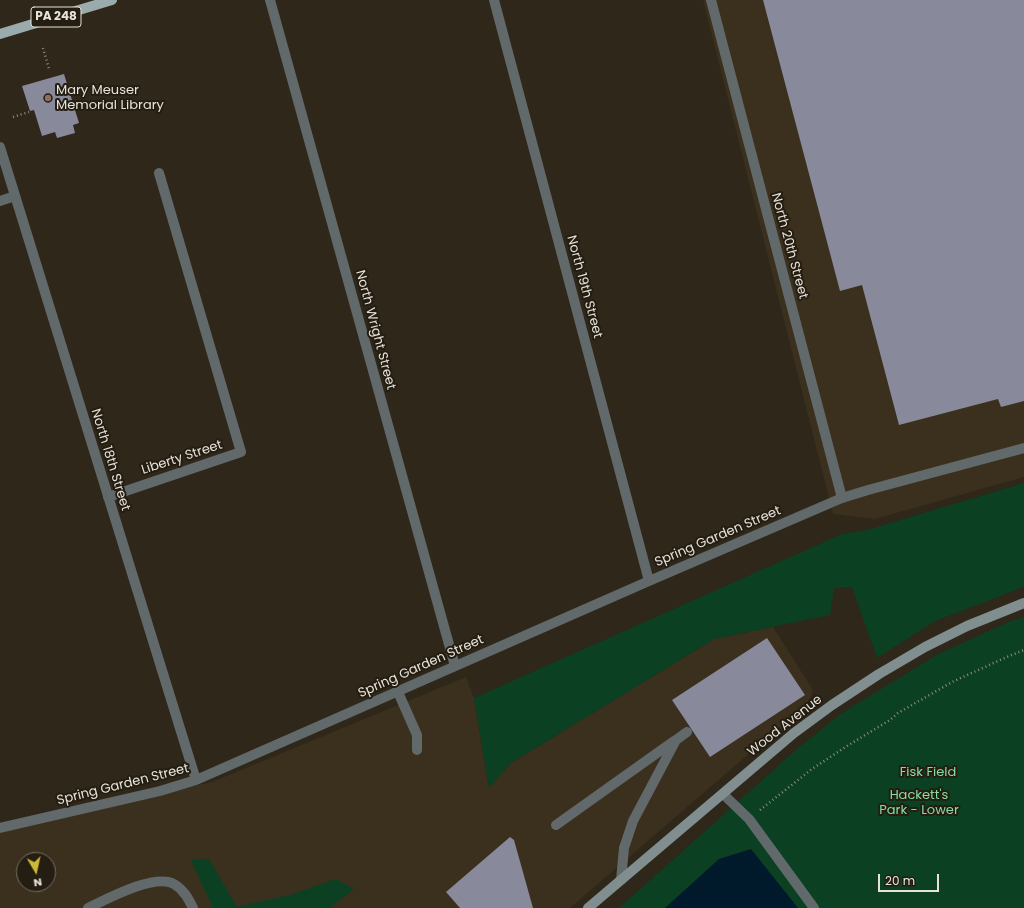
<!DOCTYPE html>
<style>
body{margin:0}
#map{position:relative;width:1024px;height:908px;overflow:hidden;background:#2e271a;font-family:Poppins,sans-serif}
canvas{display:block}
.north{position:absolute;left:16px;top:852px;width:40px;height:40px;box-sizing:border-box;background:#241d11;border:1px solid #726c61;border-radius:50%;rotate:171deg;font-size:11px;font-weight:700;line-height:16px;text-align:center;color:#e7e2da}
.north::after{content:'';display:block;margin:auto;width:14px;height:18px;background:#ceb837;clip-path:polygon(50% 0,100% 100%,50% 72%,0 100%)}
.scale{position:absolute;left:878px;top:874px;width:61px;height:18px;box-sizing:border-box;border:2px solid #e7e2da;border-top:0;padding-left:5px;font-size:12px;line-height:14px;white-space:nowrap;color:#e7e2da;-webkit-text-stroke:3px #241d11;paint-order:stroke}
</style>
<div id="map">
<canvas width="1024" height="908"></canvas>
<div class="north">N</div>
<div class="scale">20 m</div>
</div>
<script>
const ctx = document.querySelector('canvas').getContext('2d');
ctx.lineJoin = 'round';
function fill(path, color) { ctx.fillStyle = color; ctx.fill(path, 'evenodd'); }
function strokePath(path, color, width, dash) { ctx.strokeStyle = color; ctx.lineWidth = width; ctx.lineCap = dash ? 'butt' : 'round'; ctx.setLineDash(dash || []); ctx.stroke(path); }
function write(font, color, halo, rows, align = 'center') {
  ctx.font = font + ' Poppins,sans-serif'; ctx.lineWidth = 4; ctx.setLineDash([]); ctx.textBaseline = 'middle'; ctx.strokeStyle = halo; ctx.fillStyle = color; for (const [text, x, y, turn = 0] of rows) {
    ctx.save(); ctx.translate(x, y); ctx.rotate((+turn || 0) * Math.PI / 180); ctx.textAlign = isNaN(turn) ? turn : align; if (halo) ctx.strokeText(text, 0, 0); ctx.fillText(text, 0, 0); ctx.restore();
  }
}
fill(new Path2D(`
 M703,0H1024V477L875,519L833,514Z
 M773,627L813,690L809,702L570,908H0V829L212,782L466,677L474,698L489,787L511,763L714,639ZM24,860H48V884H24Z`), '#3a301d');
fill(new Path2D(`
 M1024,483V587L935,621L877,658L852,587L834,588L830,615L714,639L511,763L489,788L474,698L842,534L867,530Z
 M1024,617V908H619L797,749L842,713L938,654L1011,621Z
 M209,859L237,907L290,895L336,879L354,889L330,908H213L191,860Z`), '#0b4022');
fill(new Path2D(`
 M751,849L798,908H665L719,859Z`), '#00192b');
fill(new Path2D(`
 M763,0H1024V401L1001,407L998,399L899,425L862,285L840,291Z
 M64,74L79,123L73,125L75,133L57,138L55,132L42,136L34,110L30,111L22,86Z
 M767,638L805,695L710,757L672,700Z
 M510,837L514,840L533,908H460L446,892Z`), '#88899a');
strokePath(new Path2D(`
 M43,48L49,69
 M13,117L29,112
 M760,810L812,769L847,746L890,720L898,713L952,682L1009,656L1024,650`), '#938d83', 2.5, [1, 3]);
strokePath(new Path2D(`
 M0,201L15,196
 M108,497L241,452L159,173
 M842,498L868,490L1024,448
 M398,692L417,735V750
 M723,794L749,819L814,908
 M556,825L674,741
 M621,880L624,848L633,821L676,740L687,732
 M88,908C107,899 155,873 174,884C184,890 188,898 193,908`), '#61696b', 10);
strokePath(new Path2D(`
 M270,0L455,666
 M494,0L649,581
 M0,147L196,780
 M0,828L160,791L196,780L649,581L842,498L711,0`), '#61696b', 10);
strokePath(new Path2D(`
 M588,908L794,733L832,705L879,674L925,647L967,626L1024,603`), '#808e90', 10);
strokePath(new Path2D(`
 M0,34L112,0`), '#99abad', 10);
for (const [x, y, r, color] of [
 [48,98,4,"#8d6e63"]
]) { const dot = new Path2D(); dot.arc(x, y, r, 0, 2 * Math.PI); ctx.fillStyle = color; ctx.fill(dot); strokePath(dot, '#241d11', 1.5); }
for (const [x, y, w] of [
 [56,17,50]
]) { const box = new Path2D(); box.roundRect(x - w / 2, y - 10, w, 20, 3); ctx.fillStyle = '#241d11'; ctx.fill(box); strokePath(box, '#e7e2da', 1); }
write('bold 12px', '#e7e2da', null, [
 ["PA 248",56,17]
]);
write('13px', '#e7e2da', '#241d11', [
 ["Mary Meuser",56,91],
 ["Memorial Library",56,106]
], 'left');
write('13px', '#e7e2da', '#241d11', [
 ["North 20th Street",789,246,75],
 ["North 19th Street",584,287,75],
 ["North Wright Street",375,330,75],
 ["Liberty Street",182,458,-18],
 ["North 18th Street",110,460,73],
 ["Spring Garden Street",718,537,-23],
 ["Spring Garden Street",421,667,-24],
 ["Wood Avenue",785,726,-38],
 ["Spring Garden Street",123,785,-14]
]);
write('13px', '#88dca3', '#241d11', [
 ["Fisk Field",928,773],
 ["Hackett's",919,796],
 ["Park - Lower",919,811]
]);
</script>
